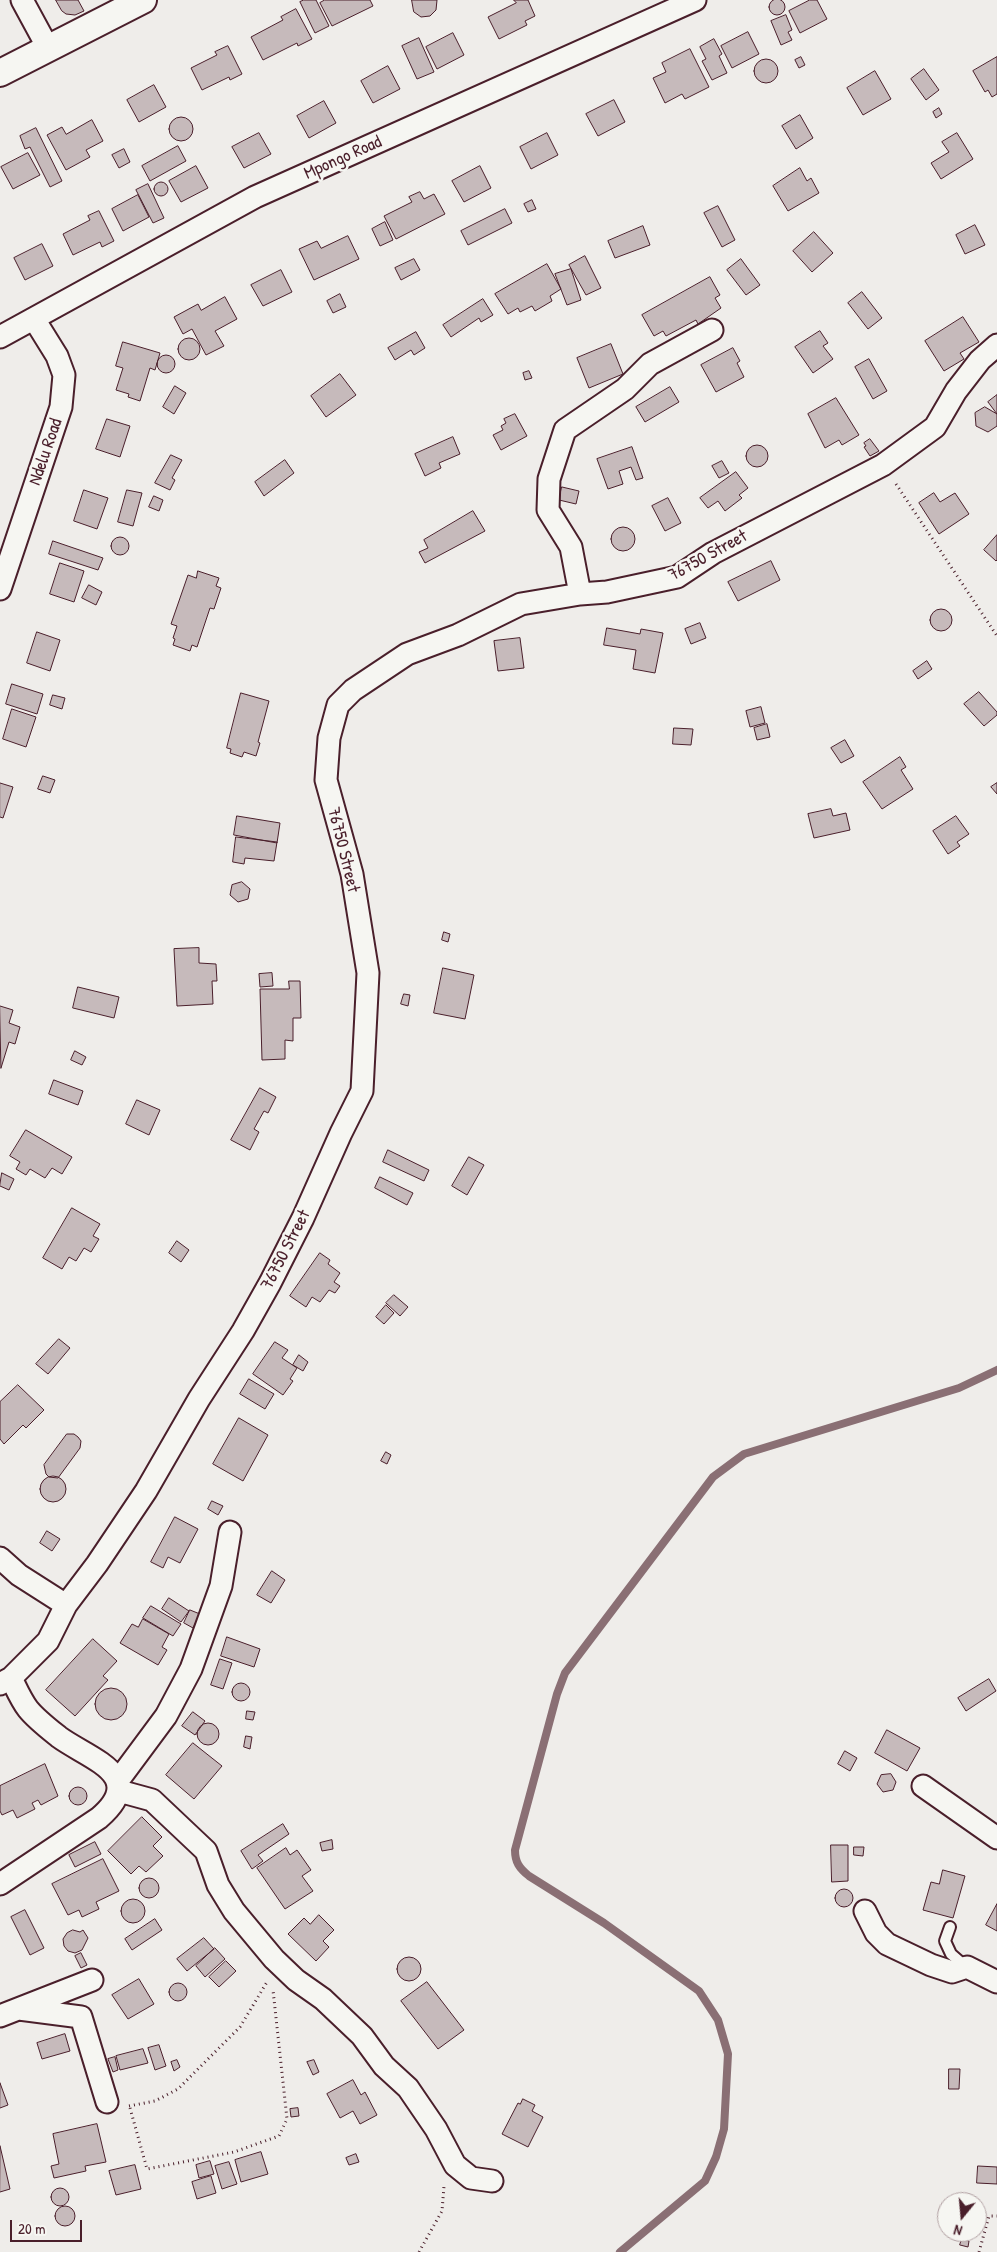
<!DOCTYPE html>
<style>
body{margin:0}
#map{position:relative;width:997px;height:2252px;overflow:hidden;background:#efedea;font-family:"Patrick Hand",sans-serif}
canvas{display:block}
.north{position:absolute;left:937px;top:2192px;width:50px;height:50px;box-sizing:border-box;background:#f6f6f2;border:1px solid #b1a0a2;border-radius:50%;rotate:197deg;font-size:14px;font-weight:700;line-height:20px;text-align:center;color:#4a1f2b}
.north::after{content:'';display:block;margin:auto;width:18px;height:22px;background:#4a1f2b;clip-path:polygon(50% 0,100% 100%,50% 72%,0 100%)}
.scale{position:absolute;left:10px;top:2220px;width:72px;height:22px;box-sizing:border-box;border:2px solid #4a1f2b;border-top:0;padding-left:6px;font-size:15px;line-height:18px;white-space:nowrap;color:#4a1f2b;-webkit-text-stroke:4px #f6f6f2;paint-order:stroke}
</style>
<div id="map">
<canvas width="997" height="2252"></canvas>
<div class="north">N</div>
<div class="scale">20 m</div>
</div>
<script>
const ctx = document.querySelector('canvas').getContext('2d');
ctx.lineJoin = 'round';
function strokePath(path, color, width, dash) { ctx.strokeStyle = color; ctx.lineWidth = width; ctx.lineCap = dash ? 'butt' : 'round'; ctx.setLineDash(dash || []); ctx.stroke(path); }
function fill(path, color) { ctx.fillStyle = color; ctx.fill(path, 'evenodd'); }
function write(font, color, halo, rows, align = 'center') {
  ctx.font = font + ' "Patrick Hand",sans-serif'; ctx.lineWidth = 5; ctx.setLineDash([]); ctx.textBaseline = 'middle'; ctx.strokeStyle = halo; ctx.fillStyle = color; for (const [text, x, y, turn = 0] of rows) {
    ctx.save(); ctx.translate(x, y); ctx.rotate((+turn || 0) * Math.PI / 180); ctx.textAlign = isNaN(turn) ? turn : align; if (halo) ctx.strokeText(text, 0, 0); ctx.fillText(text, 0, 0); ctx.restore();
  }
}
strokePath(new Path2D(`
 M620,2252L705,2181L716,2157L724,2129L728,2054L718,2020L699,1991L604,1923L529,1876C519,1868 515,1862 515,1850L557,1694L565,1673L713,1477L744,1454L959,1388L997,1370`), '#8a6f74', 8);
const building = new Path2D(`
 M769 7a8 8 0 1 1 16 0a8 8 0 1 1-16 0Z
 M56,0H78L84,11L75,15L66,14L62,11Z
 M304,0H316L329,26L315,33L300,2Z
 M325,0H370L373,6L332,26L320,3Z
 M412,0H437L436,10L430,16L421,17L414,12Z
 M514,0H528L535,16L525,21L527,25L499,39L488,17L516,3Z
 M810,0H817L827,19L800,33L789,11Z
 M296,9L312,39L298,46L297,43L263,60L251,37L283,20L281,17Z
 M786,15L792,30L788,32L792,40L781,45L771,21Z
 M748,32L759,54L732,68L721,46Z
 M453,33L464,55L437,69L426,47Z
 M419,38L434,72L417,79L402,46Z
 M714,39L722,54L719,56L727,73L712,80L702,61L706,59L700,47Z
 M228,46L242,74L230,80L229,77L202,90L191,68L217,55L215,52Z
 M690,49L709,87L685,99L682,94L665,103L653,78L666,72L662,63Z
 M801,57L805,65L799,68L795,60Z
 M997,57V94L992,97L988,90L985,92L973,71Z
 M754 71a12 12 0 1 1 24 0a12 12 0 1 1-24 0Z
 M388,66L400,89L373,103L361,81Z
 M924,69L939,90L926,100L911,79Z
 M875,71L891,99L863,115L847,88Z
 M154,85L166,107L139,122L127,100Z
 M614,100L625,122L598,136L586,114Z
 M324,101L336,123L309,138L297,116Z
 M939,108L942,114L936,118L933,112Z
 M800,115L813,138L796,149L782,126Z
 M169 129a12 12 0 1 1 24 0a12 12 0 1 1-24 0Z
 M92,120L103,141L86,150L90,157L66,170L47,135L62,127L66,134Z
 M36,128L62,181L50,187L30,147L25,149L20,136Z
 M259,133L271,154L244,168L232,147Z
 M547,133L558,155L531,169L520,147Z
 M957,133L973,159L941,179L931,163L949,152L942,142Z
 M178,146L186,161L150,181L142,166Z
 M124,149L130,162L119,168L112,155Z
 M28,153L40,175L13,189L1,167Z
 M196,166L208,188L181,202L169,181Z
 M480,166L491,188L464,202L452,181Z
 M800,168L807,181L811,178L819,193L788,211L773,186Z
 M154 189a7 7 0 1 1 14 0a7 7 0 1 1-14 0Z
 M148,184L164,218L153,223L136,190Z
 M420,192L424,199L434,194L445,214L396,239L384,216L412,202L409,197Z
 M138,195L149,217L123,231L112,209Z
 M532,200L536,209L528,212L524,204Z
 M718,206L735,240L722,247L704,213Z
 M505,209L512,223L468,245L461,231Z
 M99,211L114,241L102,247L100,242L73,255L63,234L90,220L88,216Z
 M385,222L393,240L380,246L372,229Z
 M975,225L985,245L965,254L956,235Z
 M643,226L650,245L615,258L608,241Z
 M814,232L833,253L812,272L793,251Z
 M348,236L359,259L314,280L299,249L317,241L321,248Z
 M42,244L53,266L25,280L14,258Z
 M585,256L601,288L586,295L569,265Z
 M414,259L420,270L401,280L395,268Z
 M741,259L760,285L746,295L727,270Z
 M547,264L561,289L550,296L552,301L535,311L532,306L520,312L518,308L508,314L495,294Z
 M571,269L581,300L567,305L555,274Z
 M281,270L292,292L263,306L251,285Z
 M710,277L720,295L715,298L721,308L698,324L696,320L666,336L663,331L654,336L642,315Z
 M862,292L882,318L868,329L848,303Z
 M340,294L346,307L333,313L327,301Z
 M225,297L237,319L215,331L224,346L206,355L192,329L183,334L174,317L198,304L201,310Z
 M483,299L493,315L481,322L479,318L451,337L443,325Z
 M963,317L979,342L960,353L964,359L944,371L925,341Z
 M820,331L828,343L823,346L833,359L813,373L795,347Z
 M416,332L425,348L414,355L411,350L395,360L388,348Z
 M178 349a11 11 0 1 1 22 0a11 11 0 1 1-22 0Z
 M123,342L160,353L155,370L150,368L140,401L128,397L129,394L116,390L123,368L116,366Z
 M611,344L623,374L589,388L577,358Z
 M733,348L740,361L737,363L744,377L716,392L701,365Z
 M157 364a9 9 0 1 1 18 0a9 9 0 1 1-18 0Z
 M869,359L887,391L873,399L855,367Z
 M529,371L532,378L525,380L523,373Z
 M340,374L356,395L326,417L311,396Z
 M175,386L186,393L174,414L163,407Z
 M670,387L679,402L645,422L636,407Z
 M997,395V414L988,402Z
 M836,398L859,435L842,445L839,440L825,448L808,414Z
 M985,407L997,414V426L988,432L976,426L975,413Z
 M515,414L527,436L501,450L493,435L503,430L501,426L506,423L504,419Z
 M107,419L130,426L120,457L96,449Z
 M453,437L460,454L439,463L441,468L425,476L415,454Z
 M870,439L879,451L870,456L864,447L866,446L864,443Z
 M746 456a11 11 0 1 1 22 0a11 11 0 1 1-22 0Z
 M632,447L643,478L636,480L631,467L619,471L623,484L608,489L597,459Z
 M171,455L182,460L172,478L175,480L170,490L155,483Z
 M285,460L294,473L264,496L255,482Z
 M722,461L729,473L719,478L712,466Z
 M736,472L748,488L739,495L742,498L725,511L718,501L708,508L700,498Z
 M562,487L579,491L576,504L559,500Z
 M84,490L108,498L97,529L74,521Z
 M127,490L142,493L133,526L118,522Z
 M934,493L940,502L955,493L969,514L939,534L919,503Z
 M154,496L163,500L159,511L149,507Z
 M668,498L681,523L665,531L652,506Z
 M473,511L485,531L425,563L419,552L428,548L424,540Z
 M611 539a12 12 0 1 1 24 0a12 12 0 1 1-24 0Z
 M997,535V560L996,561L984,550Z
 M111 546a9 9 0 1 1 18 0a9 9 0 1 1-18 0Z
 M53,541L103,558L98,570L49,554Z
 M771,561L780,580L738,601L728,582Z
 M60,563L84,571L74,602L50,594Z
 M198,571L219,578L216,586L221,588L214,609L210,608L197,647L192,645L190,651L173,645L175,639L173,638L177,626L171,624L188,575L196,578Z
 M89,585L102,592L96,605L82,598Z
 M930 620a11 11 0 1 1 22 0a11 11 0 1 1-22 0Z
 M700,623L706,638L691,644L685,629Z
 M607,628L640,634L641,629L663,633L655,673L633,669L636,650L604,645Z
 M37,632L60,640L50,671L27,663Z
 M520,638L524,668L498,671L494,641Z
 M927,661L932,669L918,679L913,671Z
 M12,684L43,694L37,714L6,704Z
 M979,692L997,712V715L984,726L964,704Z
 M241,693L269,701L258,742L260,743L256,756L244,752L242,757L230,753L231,749L227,748Z
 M53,695L65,698L62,709L50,705Z
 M761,707L765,723L750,727L746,711Z
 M12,709L36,717L26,747L3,739Z
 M767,724L770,737L757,740L754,728Z
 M674,728L693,729L691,745L673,744Z
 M845,740L854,756L841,763L831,748Z
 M900,757L906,767L901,770L913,789L882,809L863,782Z
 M43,776L55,780L50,793L38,789Z
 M0,783L13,787L3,818L0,817Z
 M997,783V794L991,787Z
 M831,809L833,816L846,813L850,830L814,838L808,814Z
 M237,816L280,823L277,843L234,835Z
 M956,816L969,834L957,842L960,846L948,854L933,831Z
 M236,837L277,842L274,861L245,858L244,864L233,862Z
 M242,882L250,889L248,899L238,902L230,895L232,885Z
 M444,932L450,934L448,942L442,940Z
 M199,948V963L216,964L217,981H212L213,1004L177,1006L174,949Z
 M443,968L474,975L465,1019L434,1013Z
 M272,973L273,986L260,987L259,974Z
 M289,981H300L301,1018H293V1041L285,1040V1059L262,1060L260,989H289Z
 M78,987L119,997L114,1018L73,1008Z
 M404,994L410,995L408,1006L401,1004Z
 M0,1006L13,1010L9,1023L20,1027L15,1044L9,1042L1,1068Z
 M75,1051L86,1057L82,1065L71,1060Z
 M54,1080L83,1091L78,1105L49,1094Z
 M260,1088L276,1097L268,1113L264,1111L254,1129L259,1132L250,1150L231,1140Z
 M137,1100L160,1110L149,1135L126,1124Z
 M26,1130L72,1157L62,1174L52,1168L45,1178L30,1169L26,1175L16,1169L20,1162L10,1156Z
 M388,1150L429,1170L424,1181L383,1162Z
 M469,1157L484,1165L467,1195L452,1186Z
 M2,1173L14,1179L9,1190L0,1186Z
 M380,1177L413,1193L407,1205L375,1188Z
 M72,1208L100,1224L93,1236L99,1239L91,1252L84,1248L76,1261L69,1257L62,1269L43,1258Z
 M177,1241L189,1250L181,1262L169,1253Z
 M320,1253L330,1260L328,1264L340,1273L334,1282L340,1286L335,1293L329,1290L320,1302L312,1297L306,1307L290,1296Z
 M394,1295L408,1307L400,1316L386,1303Z
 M386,1305L394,1313L384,1324L376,1317Z
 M59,1339L70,1348L48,1374L36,1364Z
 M275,1342L288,1350L282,1358L297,1368L290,1379L293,1381L283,1395L253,1374Z
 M299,1355L308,1362L303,1371L293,1365Z
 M249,1379L274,1394L265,1409L240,1394Z
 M18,1385L44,1410L26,1428L23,1425L4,1444L0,1439V1402Z
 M239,1418L268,1435L243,1481L213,1464Z
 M67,1434H74L78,1437L81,1441L80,1448L58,1478L49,1477L46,1474L44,1465Z
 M386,1452L391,1455L387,1464L381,1461Z
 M40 1489a13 13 0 1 1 26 0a13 13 0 1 1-26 0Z
 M212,1501L223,1506L218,1515L208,1509Z
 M175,1517L198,1529L180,1563L168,1557L163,1568L151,1562Z
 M47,1531L60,1539L52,1551L40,1543Z
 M272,1571L285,1580L271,1603L257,1595Z
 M169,1598L189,1611L181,1622L162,1609Z
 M151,1606L181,1624L173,1636L143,1618Z
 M190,1610L200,1614L193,1628L184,1623Z
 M143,1619L169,1634L162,1647L167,1650L158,1665L120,1643L132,1624L138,1627Z
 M227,1637L260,1649L254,1667L221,1656Z
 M93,1639L117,1661L103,1676L108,1680L75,1716L46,1690Z
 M220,1659L232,1663L223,1689L211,1685Z
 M989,1679L996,1691L966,1711L958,1698Z
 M232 1692a9 9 0 1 1 18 0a9 9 0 1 1-18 0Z
 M95 1704a16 16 0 1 1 32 0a16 16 0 1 1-32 0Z
 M247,1711L255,1712L253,1720L246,1719Z
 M193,1712L205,1721L195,1735L182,1726Z
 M197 1734a11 11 0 1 1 22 0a11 11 0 1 1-22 0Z
 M887,1730L920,1748L907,1771L875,1753Z
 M246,1736L252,1737L250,1749L244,1747Z
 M193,1743L222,1766L194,1799L166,1775Z
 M845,1751L857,1758L850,1771L838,1764Z
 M45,1764L58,1796L41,1805L38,1800L32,1803L35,1809L17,1818L13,1810L2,1815L0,1811V1786Z
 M891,1774L896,1782L893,1790L883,1792L877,1784L881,1775Z
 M69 1796a9 9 0 1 1 18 0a9 9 0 1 1-18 0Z
 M142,1817L162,1837L153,1846L163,1856L146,1872L139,1866L131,1874L108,1851Z
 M283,1824L289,1834L258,1855L263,1861L252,1869L241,1851Z
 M332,1840L333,1849L322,1851L320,1843Z
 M95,1842L101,1854L75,1867L69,1855Z
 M831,1845H848V1881L832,1882Z
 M854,1847H864L863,1856L854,1855Z
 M286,1848L290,1855L297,1850L311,1870L302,1876L313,1891L285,1909L257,1868Z
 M103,1859L119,1891L96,1902L99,1909L82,1917L79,1910L68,1915L52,1884Z
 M943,1870L965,1876L953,1918L923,1910L931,1882L939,1884Z
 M139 1888a10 10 0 1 1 20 0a10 10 0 1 1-20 0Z
 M835 1898a9 9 0 1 1 18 0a9 9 0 1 1-18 0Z
 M121 1911a12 12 0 1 1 24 0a12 12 0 1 1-24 0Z
 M997,1904V1931L986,1925Z
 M25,1910L44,1948L30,1955L11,1917Z
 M319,1915L334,1930L323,1941L329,1947L316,1961L288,1934L304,1918L310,1924Z
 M155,1919L162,1930L132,1950L125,1939Z
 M73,1930L80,1932L83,1930L88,1938L82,1950L75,1953L68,1951L64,1946L63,1939L67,1933Z
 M204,1938L214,1949L187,1971L177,1959Z
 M215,1948L225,1959L205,1977L196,1966Z
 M81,1953L87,1965L81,1968L75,1956Z
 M397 1969a12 12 0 1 1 24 0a12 12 0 1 1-24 0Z
 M226,1961L236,1971L219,1987L209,1977Z
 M139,1979L154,2004L128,2019L112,1995Z
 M427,1982L464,2030L438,2049L401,2001Z
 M169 1992a9 9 0 1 1 18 0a9 9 0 1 1-18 0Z
 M65,2034L70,2051L42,2059L37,2043Z
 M159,2045L166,2066L155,2070L148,2048Z
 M143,2049L148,2063L120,2070L116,2056Z
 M115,2057L118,2070L113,2072L108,2059Z
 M177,2060L180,2067L174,2071L171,2062Z
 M314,2060L319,2072L313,2075L307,2062Z
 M949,2069H960L959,2089H949Z
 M353,2080L361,2095L365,2092L377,2115L360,2124L353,2111L340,2118L327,2094Z
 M0,2083L8,2105L0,2108Z
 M523,2099L535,2105L532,2111L543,2117L528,2147L502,2134L518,2103L520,2104Z
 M298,2108L299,2116L291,2117L290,2109Z
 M97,2124L106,2162L85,2166L86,2171L54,2178L51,2166L59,2164L53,2134Z
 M0,2146L10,2189L0,2192Z
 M261,2152L268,2174L241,2182L235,2160Z
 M356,2154L359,2162L349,2165L346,2158Z
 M210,2161L214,2174L199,2178L196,2165Z
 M229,2162L237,2184L222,2189L215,2166Z
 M135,2165L141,2189L116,2195L109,2171Z
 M978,2166L997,2167V2184L977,2183Z
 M211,2176L216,2193L197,2199L192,2182Z
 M51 2197a9 9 0 1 1 18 0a9 9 0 1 1-18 0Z
 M55 2216a10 10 0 1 1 20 0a10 10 0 1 1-20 0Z
 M962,2239L969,2241L968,2247L960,2245Z`);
fill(building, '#c6babb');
strokePath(building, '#4a1f2b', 1);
const service = new Path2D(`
 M950,1927L945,1941L951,1954L966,1967`);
const minor = new Path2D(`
 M22,0L48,48
 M0,337L255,197L695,0
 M0,589L61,407L64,375L57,356L34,319
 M580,594L571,547L548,510L549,479L565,430L625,389L650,364L712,330
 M0,1558L19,1575L66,1605L97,1564L146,1491L199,1399L243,1331L270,1283L303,1218L341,1133L362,1091L368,973L352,874L326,780L329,738L338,705L353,690L407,654L458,635L521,604L580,594L607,592L677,577L713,553L883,465L935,427L956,391L980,360L997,345
 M0,1684L11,1678L48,1641L66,1605
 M117,1782L166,1716L191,1669L221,1586L230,1532
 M923,1786L997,1838
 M119,1791L152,1800L206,1851L218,1885L234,1911L274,1959L296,1980L323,1999L362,2036L384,2066L408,2088L436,2129L455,2165L471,2178L492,2181
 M0,1884L99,1818C149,1775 89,1759 59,1737C49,1729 36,1719 28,1709C21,1700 16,1688 11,1678
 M865,1911L876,1933L887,1944L931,1965L952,1972L967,1967L997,1982
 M19,2009L81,2017L107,2102
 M0,2016L92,1980`);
const tertiary = new Path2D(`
 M0,73L143,0`);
strokePath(service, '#4a1f2b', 14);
strokePath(minor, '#4a1f2b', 25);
strokePath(tertiary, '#4a1f2b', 30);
strokePath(new Path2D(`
 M896,484L997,636
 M129,2106L155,2101L178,2089L240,2027L267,1982
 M130,2108L147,2169L234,2152L279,2136L287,2119L273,1990
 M419,2252L442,2211L444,2186
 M979,2252L989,2216H997`), '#4a1f2b', 3, [1, 4]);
strokePath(service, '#f6f6f2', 10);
strokePath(minor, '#f6f6f2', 21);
strokePath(tertiary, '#f6f6f2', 26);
write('18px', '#4a1f2b', '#f6f6f2', [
 ["Mpongo Road",343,158,-24],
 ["Ndelu Road",46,452,-71],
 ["76750 Street",708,556,-29],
 ["76750 Street",343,850,76],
 ["76750 Street",286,1250,-63]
]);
</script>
